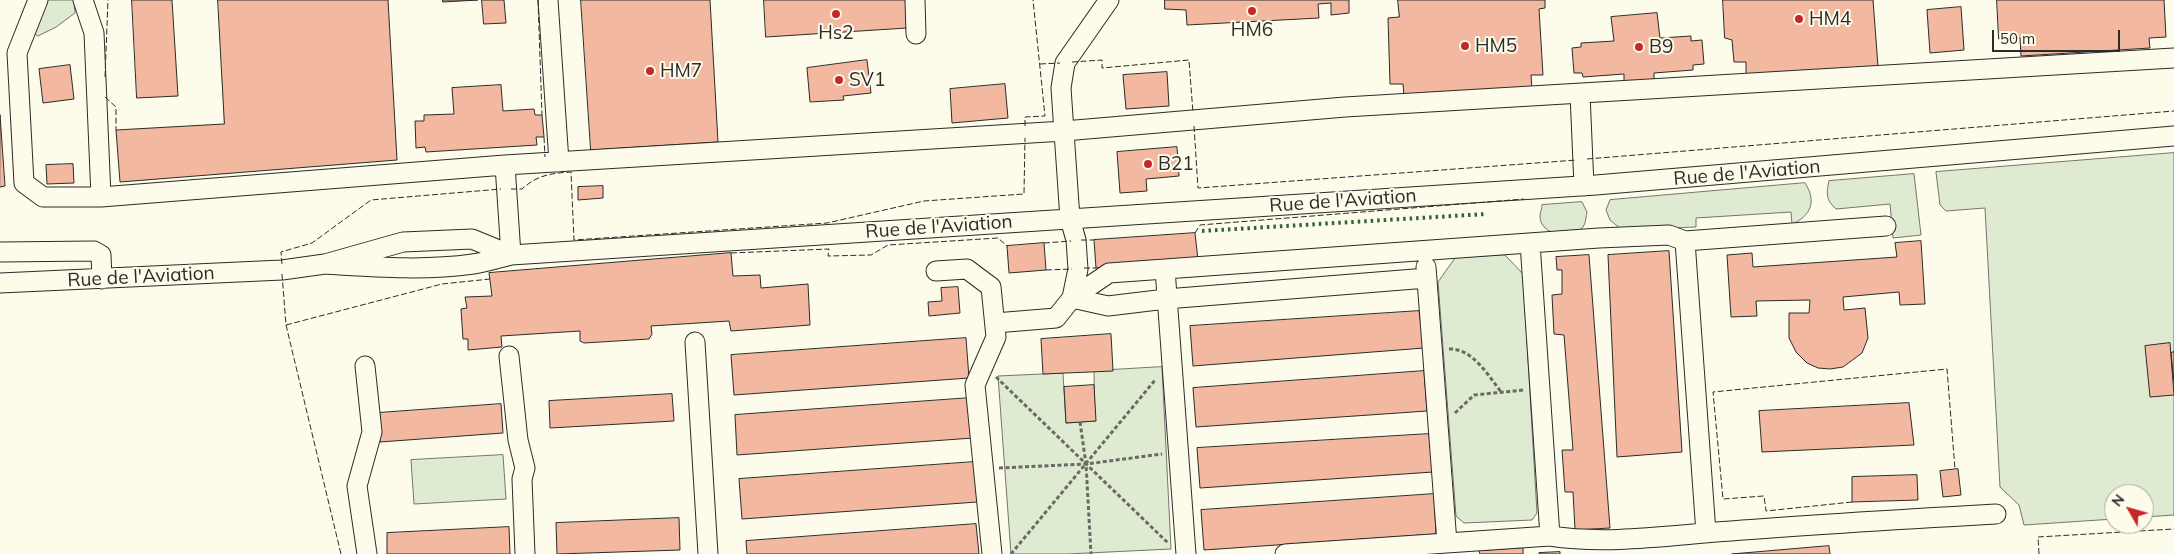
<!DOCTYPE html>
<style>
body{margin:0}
#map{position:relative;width:2174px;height:554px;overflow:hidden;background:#fdfbea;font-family:Mulish,sans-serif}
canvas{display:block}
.north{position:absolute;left:2104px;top:484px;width:50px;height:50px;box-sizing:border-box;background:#fdfbea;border:1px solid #a9a89e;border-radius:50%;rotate:308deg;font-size:14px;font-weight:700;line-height:20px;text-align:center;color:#2b2b2b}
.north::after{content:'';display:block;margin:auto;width:18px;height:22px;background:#c62828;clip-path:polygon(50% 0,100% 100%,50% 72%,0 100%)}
.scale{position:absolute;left:1992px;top:30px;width:128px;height:22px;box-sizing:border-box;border:2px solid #2b2b2b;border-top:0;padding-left:6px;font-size:15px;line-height:18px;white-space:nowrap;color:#2b2b2b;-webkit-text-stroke:4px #fdfbea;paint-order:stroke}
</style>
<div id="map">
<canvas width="2174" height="554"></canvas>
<div class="north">N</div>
<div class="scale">50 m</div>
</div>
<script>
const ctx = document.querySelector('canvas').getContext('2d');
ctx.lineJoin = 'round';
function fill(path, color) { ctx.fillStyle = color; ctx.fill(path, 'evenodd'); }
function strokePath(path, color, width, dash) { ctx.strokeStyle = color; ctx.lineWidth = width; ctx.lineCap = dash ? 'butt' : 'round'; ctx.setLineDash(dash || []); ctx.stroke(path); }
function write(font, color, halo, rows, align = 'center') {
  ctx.font = font + ' Mulish,sans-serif'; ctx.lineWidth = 4; ctx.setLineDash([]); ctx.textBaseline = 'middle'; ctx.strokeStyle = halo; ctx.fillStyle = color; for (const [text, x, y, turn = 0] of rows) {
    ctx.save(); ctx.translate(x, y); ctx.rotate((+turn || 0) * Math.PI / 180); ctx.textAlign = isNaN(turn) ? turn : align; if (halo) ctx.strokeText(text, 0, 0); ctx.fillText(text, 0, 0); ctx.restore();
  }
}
const green = new Path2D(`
 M46,0H74L75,13L56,27L38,36L32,32Z
 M2174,153V515L2144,517V494H2114V519L2024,525L2019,505L2000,487L1985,208L1946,211L1940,205L1936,172Z
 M1914,174L1921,235L1893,238L1890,204L1836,209C1826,200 1826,194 1829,181Z
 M1805,183C1817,201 1811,216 1792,224L1791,212L1696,218V227L1622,230L1610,220L1606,210L1610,200Z
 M1582,202L1587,212C1586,216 1586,223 1583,227C1572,240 1540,236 1540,216C1540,213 1542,208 1542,205Z
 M1505,255L1523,274L1537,513L1532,520L1464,523L1456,516L1438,282L1455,258Z
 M1162,367L1171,549L1067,554H1011L998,376L1063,373L1066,423L1095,421L1094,371Z
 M503,455L506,499L414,504L411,460Z`);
fill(green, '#deebd1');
strokePath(green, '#74746e', 1);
const building = new Path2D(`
 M132,0H172L178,96L137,98Z
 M218,0H388L397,160L120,182L116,130L224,124Z
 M443,0H478L443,2Z
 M482,0H504L506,23L484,24Z
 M581,0H710L718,142L591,150Z
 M764,0H906L907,28L766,37Z
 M1165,0H1349V13L1331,15V3L1318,4L1319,18L1187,25L1186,10L1165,9Z
 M1398,0H1545V8L1539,9L1543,75H1531L1532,90L1404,97L1403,84H1390L1388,18L1399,17Z
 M1723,0H1873L1878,66L1746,75V62H1734L1732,40L1725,38Z
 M1997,0H2164L2166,37L2149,38L2150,48L2021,56L2020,38L1999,39Z
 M1961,7L1964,50L1930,53L1927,10Z
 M1657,13L1660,38L1691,36V41L1702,40L1704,64L1693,65V70L1654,73V80L1624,81V74L1583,77L1582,73H1574L1572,48L1581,47V43L1614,41L1611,17Z
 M867,60L871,93L843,96L844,100L810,102L807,68Z
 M70,65L74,99L43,103L39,69Z
 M1167,72L1169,106L1126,109L1123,75Z
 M1005,84L1008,118L952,123L950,89Z
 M501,85L503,111L534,109L535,115H542L544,137H536L537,145L426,152L425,147L416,148L415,121H424V115L454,114L452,88Z
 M0,115L5,186L0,187Z
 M1177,147L1179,176L1146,179L1147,191L1120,193L1117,152Z
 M73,164L74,183L47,184L46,165Z
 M603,186V198L578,200V187Z
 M1195,233L1198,260L1096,268L1094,240Z
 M1921,241L1925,304L1900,305L1899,292L1843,297L1844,310L1865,308L1868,338L1862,353L1843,367L1830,369L1818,368L1807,363L1796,352L1789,338V313H1809L1810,300L1756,301L1757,316L1731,317L1727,255L1752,253L1753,267L1897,257L1895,243Z
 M1044,243L1046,270L1009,273L1007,246Z
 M1669,251L1682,452L1617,457L1608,255Z
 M731,253L733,276L760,275L761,288L808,284L810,325L731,331L729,321L651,326L652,334L649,339L584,343L580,341V331L501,336L502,347L468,350V339H463L461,309L467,308L465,297L492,296L489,273Z
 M1589,255L1610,528L1575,530L1573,492H1565L1562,450H1573L1564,335L1554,334L1552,295L1562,294V270H1557L1556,257Z
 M958,287L960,313L929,316L928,302L942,301L941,288Z
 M1419,311L1424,348L1193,366L1190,326Z
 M1111,334L1113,371L1043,374L1041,339Z
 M966,338L969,378L734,395L731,355Z
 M2170,343L2174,395L2150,397L2145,346Z
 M2174,352V383L2171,353Z
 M1424,371L1427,411L1196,427L1193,388Z
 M1094,385L1096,421L1066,423L1064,387Z
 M672,394L674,421L550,428L549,401Z
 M970,398L973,438L737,455L735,415Z
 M1909,403L1914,445L1762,452L1759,411Z
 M501,404L503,433L380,442L378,413Z
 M1429,434L1433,472L1200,488L1197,448Z
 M974,462L977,502L742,519L739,479Z
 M1958,469L1961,495L1943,497L1940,471Z
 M1917,475L1918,500L1852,502V477Z
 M1434,494L1436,534L1204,550L1201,510Z
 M679,518L680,550L557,554L556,523Z
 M976,524L979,554H747L746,541Z
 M509,527L510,554H387V533Z
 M1829,546L1830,554H1732Z
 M1523,548V554H1480L1479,551Z
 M1560,552V554H1539V553Z`);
fill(building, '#f2b8a0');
strokePath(building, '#2b2b2b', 1);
const minor = new Path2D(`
 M38,0L17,53L24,183L43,197H101L505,165L1064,131L1345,107L2174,58
 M83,0L94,33L101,197
 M548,0L559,162
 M915,0L916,34
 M1580,94L1584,186
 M505,165L511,255L1596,185L2174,136
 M1685,241L1706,533
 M1530,243L1550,536
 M0,252L94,251L101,255L102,279
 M1426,267L1447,543
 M1165,269L1186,554
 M936,271L967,269L991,287L996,337L975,385L992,554
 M0,283L282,270L325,264L403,242L472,239L511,255C499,258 486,262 473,264C424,271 374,267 325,264
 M1072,298L1108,306L1166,299L1427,278
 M1072,298L1078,269L1076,240L1070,219L1061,88L1065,63L1109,0
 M995,323L1056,318L1072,298L1109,273L1599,238L1669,235L1685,241L1886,226
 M695,342L708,554
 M509,356L518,440L525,468L522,479L525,554
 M365,366L372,432L357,486L367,554
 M1285,554L1550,536C1609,545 1671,535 1731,531C1819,524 1907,519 1996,514`);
strokePath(minor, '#2b2b2b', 21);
strokePath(new Path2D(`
 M1449,349C1473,348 1489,377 1502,393
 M996,377L1168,543
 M1455,413L1474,395L1524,390
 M1080,422L1086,464L1091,554
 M999,468L1086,464L1162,454
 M1011,554L1156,379`), '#6a6964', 3, [4, 2.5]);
strokePath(minor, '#fdfbea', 19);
strokePath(new Path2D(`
 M1202,231L1486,214`), '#34623c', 4, [2.5, 4]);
strokePath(new Path2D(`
 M538,0L542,115
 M1072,62L1102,60V68L1189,60L1193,113
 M1040,64L1060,63
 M105,77L108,0
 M105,97L116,107V130
 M1025,126V117L1045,116L1033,0
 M1194,126L1198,188L1577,160
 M544,137L545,157
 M1587,159L2174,111
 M511,189H522C537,175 552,173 571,172L574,240L827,223L924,201L1024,194L1025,138
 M1195,233L1200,225L1524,199
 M1081,240H1094
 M1044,243L1071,241
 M731,253L829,249L828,256L871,255L888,245L998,238L1007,246
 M282,264L281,252L312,243L371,200L501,189
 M1084,268H1096
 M1046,270L1072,269
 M282,274L286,325L341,554
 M286,325L442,284L490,279
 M1852,502L1766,511L1764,496L1723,499L1713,392L1947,369L1955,469
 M2039,554L2038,537L2174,529`), '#2b2b2b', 1, [6, 2.5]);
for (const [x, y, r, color] of [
 [1252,11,5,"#c62828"],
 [836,14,5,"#c62828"],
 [1799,19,5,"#c62828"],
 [1465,46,5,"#c62828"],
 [1639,47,5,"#c62828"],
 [650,71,5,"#c62828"],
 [839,80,5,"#c62828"],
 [1148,164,5,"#c62828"]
]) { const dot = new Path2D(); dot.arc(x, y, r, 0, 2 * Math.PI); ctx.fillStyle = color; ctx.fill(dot); strokePath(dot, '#fdfbea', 2); }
write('19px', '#2b2b2b', '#fdfbea', [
 ["HM4",1809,19],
 ["HM6",1252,30,"center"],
 ["Hs2",836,33,"center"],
 ["HM5",1475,46],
 ["B9",1649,47],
 ["HM7",660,71],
 ["SV1",849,80],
 ["B21",1158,164]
], 'left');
write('19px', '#2b2b2b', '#fdfbea', [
 ["Rue de l'Aviation",1747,173,-5],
 ["Rue de l'Aviation",1343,201,-4],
 ["Rue de l'Aviation",939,227,-4],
 ["Rue de l'Aviation",141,277,-3]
]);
</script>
